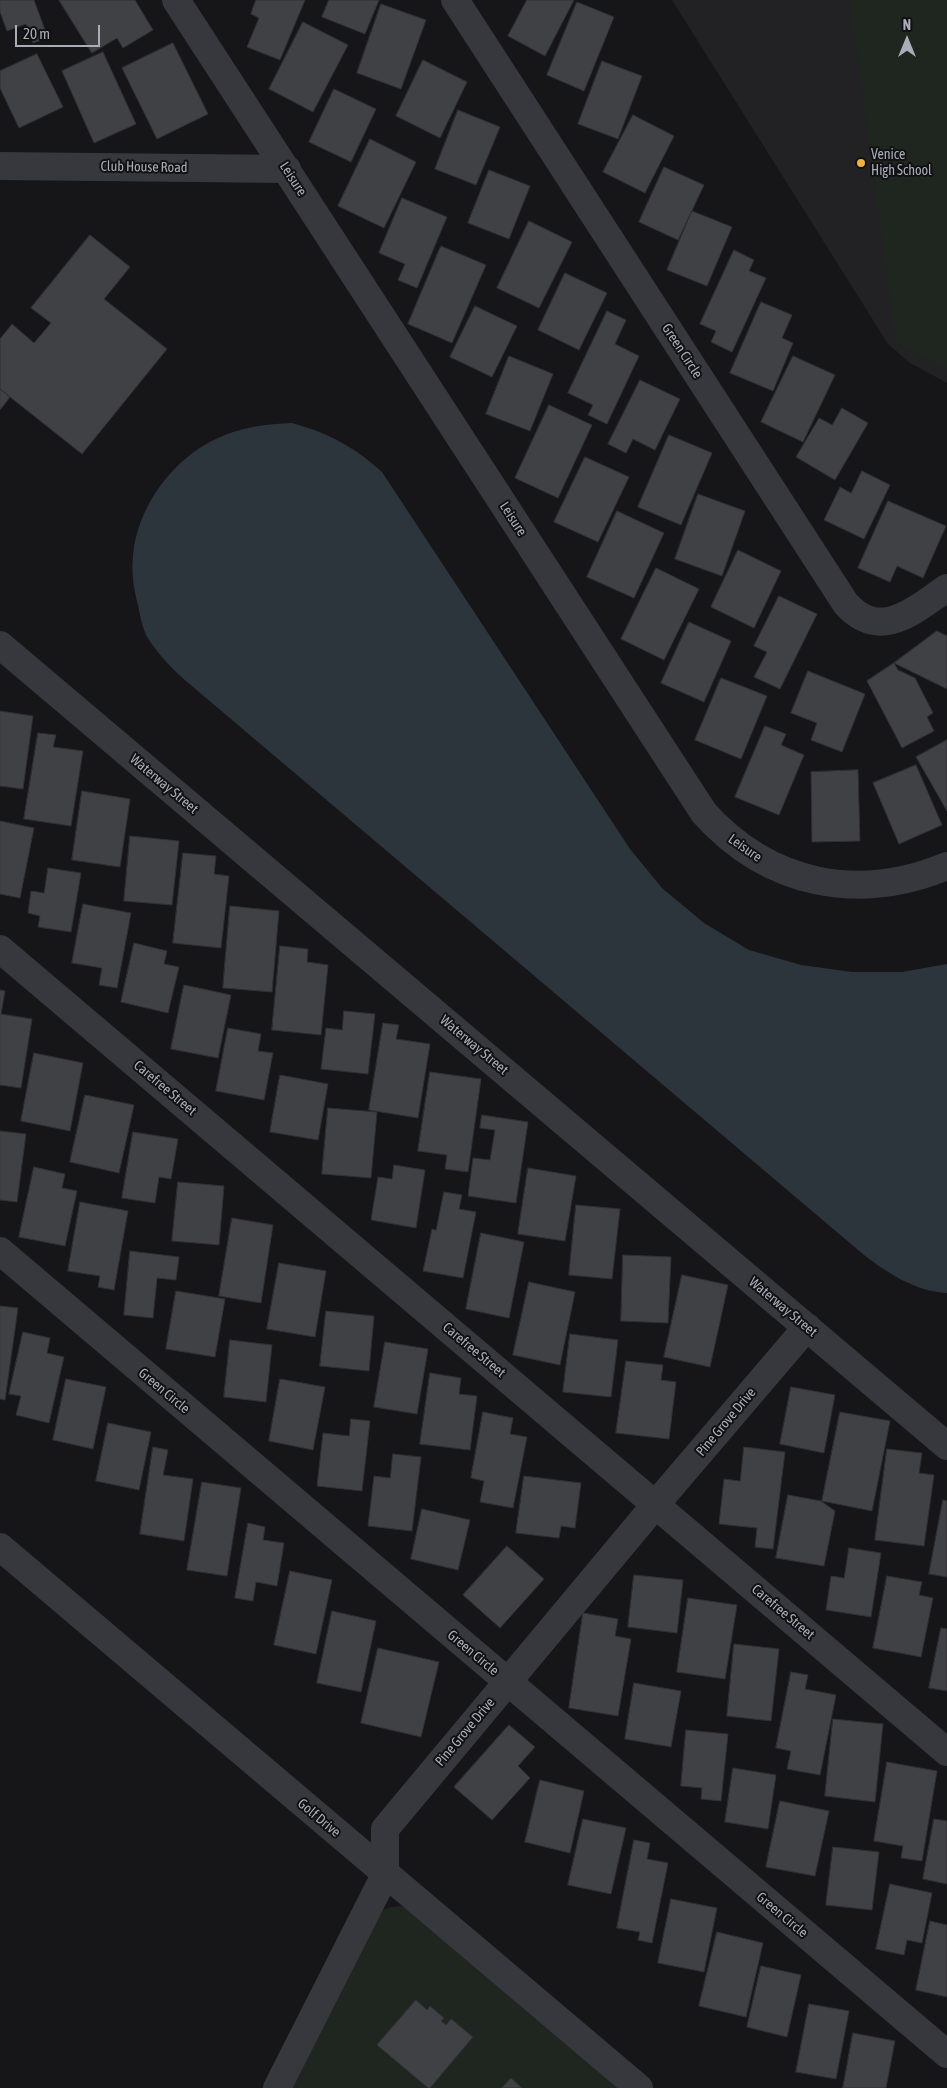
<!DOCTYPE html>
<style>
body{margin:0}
#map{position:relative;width:947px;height:2088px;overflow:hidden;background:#161618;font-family:"Asap Condensed",sans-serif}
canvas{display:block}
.north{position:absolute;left:882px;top:15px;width:50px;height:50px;-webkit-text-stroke:4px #111113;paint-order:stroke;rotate:0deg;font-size:14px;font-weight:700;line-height:20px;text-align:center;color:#a8adb8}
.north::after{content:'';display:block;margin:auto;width:18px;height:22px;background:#a8adb8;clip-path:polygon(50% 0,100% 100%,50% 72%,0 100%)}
.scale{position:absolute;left:15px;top:25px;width:85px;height:22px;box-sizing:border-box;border:2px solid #a8adb8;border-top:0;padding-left:6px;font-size:15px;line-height:18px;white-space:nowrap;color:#a8adb8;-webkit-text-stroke:4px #111113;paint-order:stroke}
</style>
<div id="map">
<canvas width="947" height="2088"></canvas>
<div class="north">N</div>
<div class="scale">20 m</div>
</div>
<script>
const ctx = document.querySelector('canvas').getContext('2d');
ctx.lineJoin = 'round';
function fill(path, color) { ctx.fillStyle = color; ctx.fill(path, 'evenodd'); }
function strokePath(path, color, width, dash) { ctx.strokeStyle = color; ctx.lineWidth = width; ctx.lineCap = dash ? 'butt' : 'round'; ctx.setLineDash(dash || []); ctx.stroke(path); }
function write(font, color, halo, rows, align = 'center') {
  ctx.font = font + ' "Asap Condensed",sans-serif'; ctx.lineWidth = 4; ctx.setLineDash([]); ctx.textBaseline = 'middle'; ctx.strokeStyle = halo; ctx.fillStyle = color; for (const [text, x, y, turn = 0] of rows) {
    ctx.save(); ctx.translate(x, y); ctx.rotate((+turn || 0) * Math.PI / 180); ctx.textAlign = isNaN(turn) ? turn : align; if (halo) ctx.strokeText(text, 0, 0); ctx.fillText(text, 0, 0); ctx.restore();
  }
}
fill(new Path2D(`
 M672,0H947V383L910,363L888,344Z`), '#222225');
fill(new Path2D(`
 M850,0H947V369L941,367L896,342Z
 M401,1906L414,1911L623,2088H290L381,1911L391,1907Z`), '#1e261f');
fill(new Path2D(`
 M292,423C328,433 355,447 382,472L630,849L662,888L704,923L749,950L801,965L852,972H902L947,964V1293C915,1291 889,1274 864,1255L186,681C171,668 156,652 146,635C142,626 140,615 138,605C134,590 131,573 133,556C137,507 173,458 218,438C241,427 267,424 292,423Z`), '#2c353c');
const building = new Path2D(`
 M0,0H34L48,38L33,43L26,24L7,31L0,12Z
 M59,0H135L153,30L123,48L117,38L92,53Z
 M256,0H305L280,60L247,47L259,18L251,14Z
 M329,0H379L365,34L322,17Z
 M527,0H574L545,56L508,36Z
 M577,2L614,17L584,91L547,75Z
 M381,4L426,20L401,89L357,73Z
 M303,22L348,45L313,112L269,89Z
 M173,43L208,114L157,139L122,68Z
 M103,52L136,124L94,143L62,71Z
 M37,54L63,107L19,128L0,88V71Z
 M423,60L467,82L440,138L396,116Z
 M602,61L642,76L618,139L578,124Z
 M334,89L376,109L351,162L309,142Z
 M458,110L500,127L476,185L435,169Z
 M633,115L674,136L645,193L603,172Z
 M370,139L416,162L384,228L338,206Z
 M664,167L704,185L678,240L639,222Z
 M489,170L530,186L509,239L468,223Z
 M402,198L447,217L417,288L398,280L405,264L379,253Z
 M692,211L732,227L707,286L667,270Z
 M529,221L572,242L539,308L497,288Z
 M90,235L130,267L104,299L167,349L82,454L0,389V339L12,324L34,343L51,323L31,308Z
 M441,246L486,265L452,343L408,324Z
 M734,250L754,260L749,271L766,278L732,352L711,342L716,331L700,324Z
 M565,273L607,293L579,350L538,330Z
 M761,302L792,315L782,338L793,343L773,391L730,373Z
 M475,306L517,326L492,377L450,357Z
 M607,311L626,320L615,344L639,356L607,424L588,415L593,405L568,393Z
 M509,356L553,374L530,431L486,414Z
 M793,356L835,375L803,442L761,422Z
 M640,380L680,399L655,450L633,439L626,453L608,444Z
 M0,389L10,397L0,410Z
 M549,405L592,425L558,498L515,478Z
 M842,408L868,423L835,480L796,457L819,418L832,425Z
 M669,435L712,453L681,525L638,507Z
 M585,457L629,477L598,542L554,522Z
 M862,471L890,485L864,539L824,520L840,487L851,493Z
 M698,494L745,511L722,576L675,559Z
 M888,501L946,526L923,578L897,566L890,582L858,568Z
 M617,511L664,533L634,598L587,577Z
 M738,550L781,571L754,628L711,607Z
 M656,568L699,589L664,660L621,639Z
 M779,596L817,614L780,689L754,677L767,652L754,646Z
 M689,622L731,641L704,702L661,683Z
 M937,631L947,636V689L894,663Z
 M894,663L898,670L915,678L933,713L927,717L934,731L902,748L867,681Z
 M808,671L865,694L842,752L811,740L817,723L791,713Z
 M721,678L767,696L741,759L695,740Z
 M0,711L33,716L23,789L0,786Z
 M765,726L786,734L781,745L804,755L779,815L735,797Z
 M38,733L56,735L53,747L83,751L71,826L24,819Z
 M947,740V811L916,757Z
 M916,765L942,825L899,844L873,783Z
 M858,770L860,841L812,842L811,772Z
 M82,791L130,799L120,867L72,860Z
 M0,821L34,828L20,898L0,894Z
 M130,836L179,841L172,905L124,901Z
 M183,853L216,856L214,874L229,876L221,948L173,943Z
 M48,868L81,873L71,932L38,927L40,916L28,913L31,891L44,893Z
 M83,904L131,913L117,988L99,985L102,968L72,963Z
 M230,906L279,911L272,992L223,988Z
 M134,943L167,951L164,964L179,967L168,1013L121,1002Z
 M280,946L308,949L307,962L328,965L321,1035L272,1030Z
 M184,985L231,995L218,1058L171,1049Z
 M0,990L5,991L1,1014L32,1019L21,1088L0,1085Z
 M344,1011L375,1014L368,1074L321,1069L326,1028L342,1030Z
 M383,1023L399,1025L396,1039L430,1044L418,1118L369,1110Z
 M228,1028L261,1034L258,1051L273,1053L264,1100L216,1091Z
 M34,1053L83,1063L70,1131L21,1121Z
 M430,1072L481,1079L468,1172L445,1169L447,1155L418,1151Z
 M280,1075L328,1084L318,1140L270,1132Z
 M85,1095L134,1105L119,1173L70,1162Z
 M328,1108L377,1112L371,1178L322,1174Z
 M482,1115L528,1122L516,1203L468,1196L473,1158L490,1160L495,1130L480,1128Z
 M0,1131L26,1134L17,1202L0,1200Z
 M133,1132L178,1139L171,1179L159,1177L155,1203L122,1198Z
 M394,1165L425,1170L416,1228L371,1220L378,1177L392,1179Z
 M34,1167L65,1174L62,1188L77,1191L65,1246L19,1237Z
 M528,1168L576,1176L565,1241L518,1234Z
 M178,1182L224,1186L219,1245L172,1241Z
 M444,1192L462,1195L459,1209L476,1212L463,1278L423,1271L432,1229L436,1230Z
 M80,1202L128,1211L114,1290L98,1287L100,1276L68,1271Z
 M576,1205L620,1209L612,1279L569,1275Z
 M232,1218L273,1225L261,1303L219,1296Z
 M481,1233L524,1242L509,1318L466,1309Z
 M130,1251L179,1257L176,1280L157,1278L153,1318L124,1315Z
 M623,1255L671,1257L668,1323L621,1321Z
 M279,1263L326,1271L315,1337L267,1329Z
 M682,1275L728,1285L710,1367L664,1357Z
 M529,1282L575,1292L560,1365L513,1355Z
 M176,1291L225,1299L215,1357L166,1349Z
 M0,1306L18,1308L5,1400L0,1399Z
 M326,1311L374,1316L369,1371L320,1366Z
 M23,1332L50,1338L47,1353L64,1357L49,1423L16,1415L21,1396L9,1394Z
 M570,1334L618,1340L611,1397L563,1392Z
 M230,1340L272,1345L266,1402L224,1397Z
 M385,1342L428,1349L417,1414L374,1407Z
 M626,1361L663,1365L661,1380L676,1382L669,1439L616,1433Z
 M430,1373L461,1378L459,1394L477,1396L470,1450L420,1444Z
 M66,1379L106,1387L93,1449L53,1440Z
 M280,1379L325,1387L313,1450L269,1441Z
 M791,1387L835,1395L824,1453L780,1444Z
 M483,1412L513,1418L510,1434L527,1437L513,1508L480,1502L484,1481L471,1478Z
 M840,1412L890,1421L872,1511L822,1501Z
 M351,1419L370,1421L362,1491L317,1486L323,1433L349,1436Z
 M108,1423L151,1432L139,1490L96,1481Z
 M153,1447L168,1450L163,1475L193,1479L184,1541L140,1534Z
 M744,1447L785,1452L773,1549L755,1547L757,1528L719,1524L724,1479L740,1481Z
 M887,1449L922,1453L919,1473L934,1475L924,1546L875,1540Z
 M393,1454L421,1457L412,1531L368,1526L374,1476L390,1478Z
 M524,1476L581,1483L575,1528L561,1526L559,1538L516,1533Z
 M202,1482L241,1488L227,1576L187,1570Z
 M788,1495L821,1501L835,1511L824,1566L776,1558Z
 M943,1500L947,1501V1577L929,1574Z
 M422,1509L470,1520L458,1570L411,1559Z
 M248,1523L265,1527L263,1540L284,1543L277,1586L256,1582L253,1601L235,1598Z
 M507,1546L544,1579L500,1628L463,1595Z
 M849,1548L881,1553L871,1617L826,1610L831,1576L844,1578Z
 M290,1571L332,1580L316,1654L274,1645Z
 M634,1575L683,1580L677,1633L628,1627Z
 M887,1576L922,1582L919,1595L933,1598L921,1657L873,1648Z
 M688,1598L737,1605L725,1679L677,1672Z
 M332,1611L376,1621L361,1692L317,1683Z
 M583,1613L618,1619L615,1636L631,1639L618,1716L569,1708Z
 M941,1628L947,1629V1691L929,1688Z
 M734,1644L779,1649L771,1721L727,1716Z
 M378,1648L439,1662L421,1737L361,1723Z
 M791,1672L808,1675L805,1689L836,1695L820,1775L787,1769L791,1751L776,1748Z
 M634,1683L681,1691L671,1747L625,1739Z
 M833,1719L883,1724L875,1802L825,1796Z
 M509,1725L535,1747L518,1766L530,1778L492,1820L454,1787Z
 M686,1730L728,1734L721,1801L701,1799L702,1788L681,1786Z
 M887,1762L937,1771L922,1861L901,1858L903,1846L874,1841Z
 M733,1768L776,1775L768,1829L725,1822Z
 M540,1780L584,1791L570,1853L525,1842Z
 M780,1801L829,1811L815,1876L766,1867Z
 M583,1819L626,1828L611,1894L568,1885Z
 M934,1819L947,1821V1884L923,1879Z
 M634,1840L650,1843L647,1859L668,1863L652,1943L638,1940L640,1932L617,1928Z
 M833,1847L879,1852L872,1910L826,1905Z
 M890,1884L932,1893L922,1943L907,1940L904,1955L876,1949Z
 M671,1899L717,1908L704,1972L658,1963Z
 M930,1921L947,1925V1997L916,1990Z
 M717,1932L763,1943L746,2017L699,2006Z
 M761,1966L801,1975L787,2037L747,2027Z
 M416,2000L427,2010L430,2006L444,2018L441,2021L446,2025L451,2019L473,2037L430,2088H428L377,2045Z
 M809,2004L849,2011L836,2079L796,2072Z
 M853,2033L895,2041L886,2088H843Z
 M511,2078L522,2088H502Z`);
fill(building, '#404145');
strokePath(building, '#303034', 1);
strokePath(new Path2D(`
 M176,0L704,813C769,885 858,903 947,866
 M455,0L846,604C881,642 914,610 947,588
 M0,166L287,169
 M0,645L947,1446
 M0,949L947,1752
 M0,1251L947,2054
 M0,1547L639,2088
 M277,2088L385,1875V1829L656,1504L807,1327`), '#37383d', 28);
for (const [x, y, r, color] of [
 [861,163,5,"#f2b134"]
]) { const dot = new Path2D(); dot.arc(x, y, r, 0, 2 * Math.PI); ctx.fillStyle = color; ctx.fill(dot); strokePath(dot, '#111113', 2); }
write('14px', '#a8adb8', '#111113', [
 ["Venice",871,155],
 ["High School",871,171]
], 'left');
write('14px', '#a8adb8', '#111113', [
 ["Club House Road",144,167,1],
 ["Leisure",293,179,57],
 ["Green Circle",682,351,57],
 ["Leisure",513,519,57],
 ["Waterway Street",164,784,40],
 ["Leisure",745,848,35],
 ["Waterway Street",474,1045,40],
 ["Carefree Street",165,1088,40],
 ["Waterway Street",783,1307,40],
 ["Carefree Street",474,1350,40],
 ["Green Circle",164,1391,40],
 ["Pine Grove Drive",726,1422,-50],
 ["Carefree Street",783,1612,40],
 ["Green Circle",473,1653,40],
 ["Pine Grove Drive",465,1732,-50],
 ["Golf Drive",319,1818,40],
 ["Green Circle",782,1915,40]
]);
</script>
